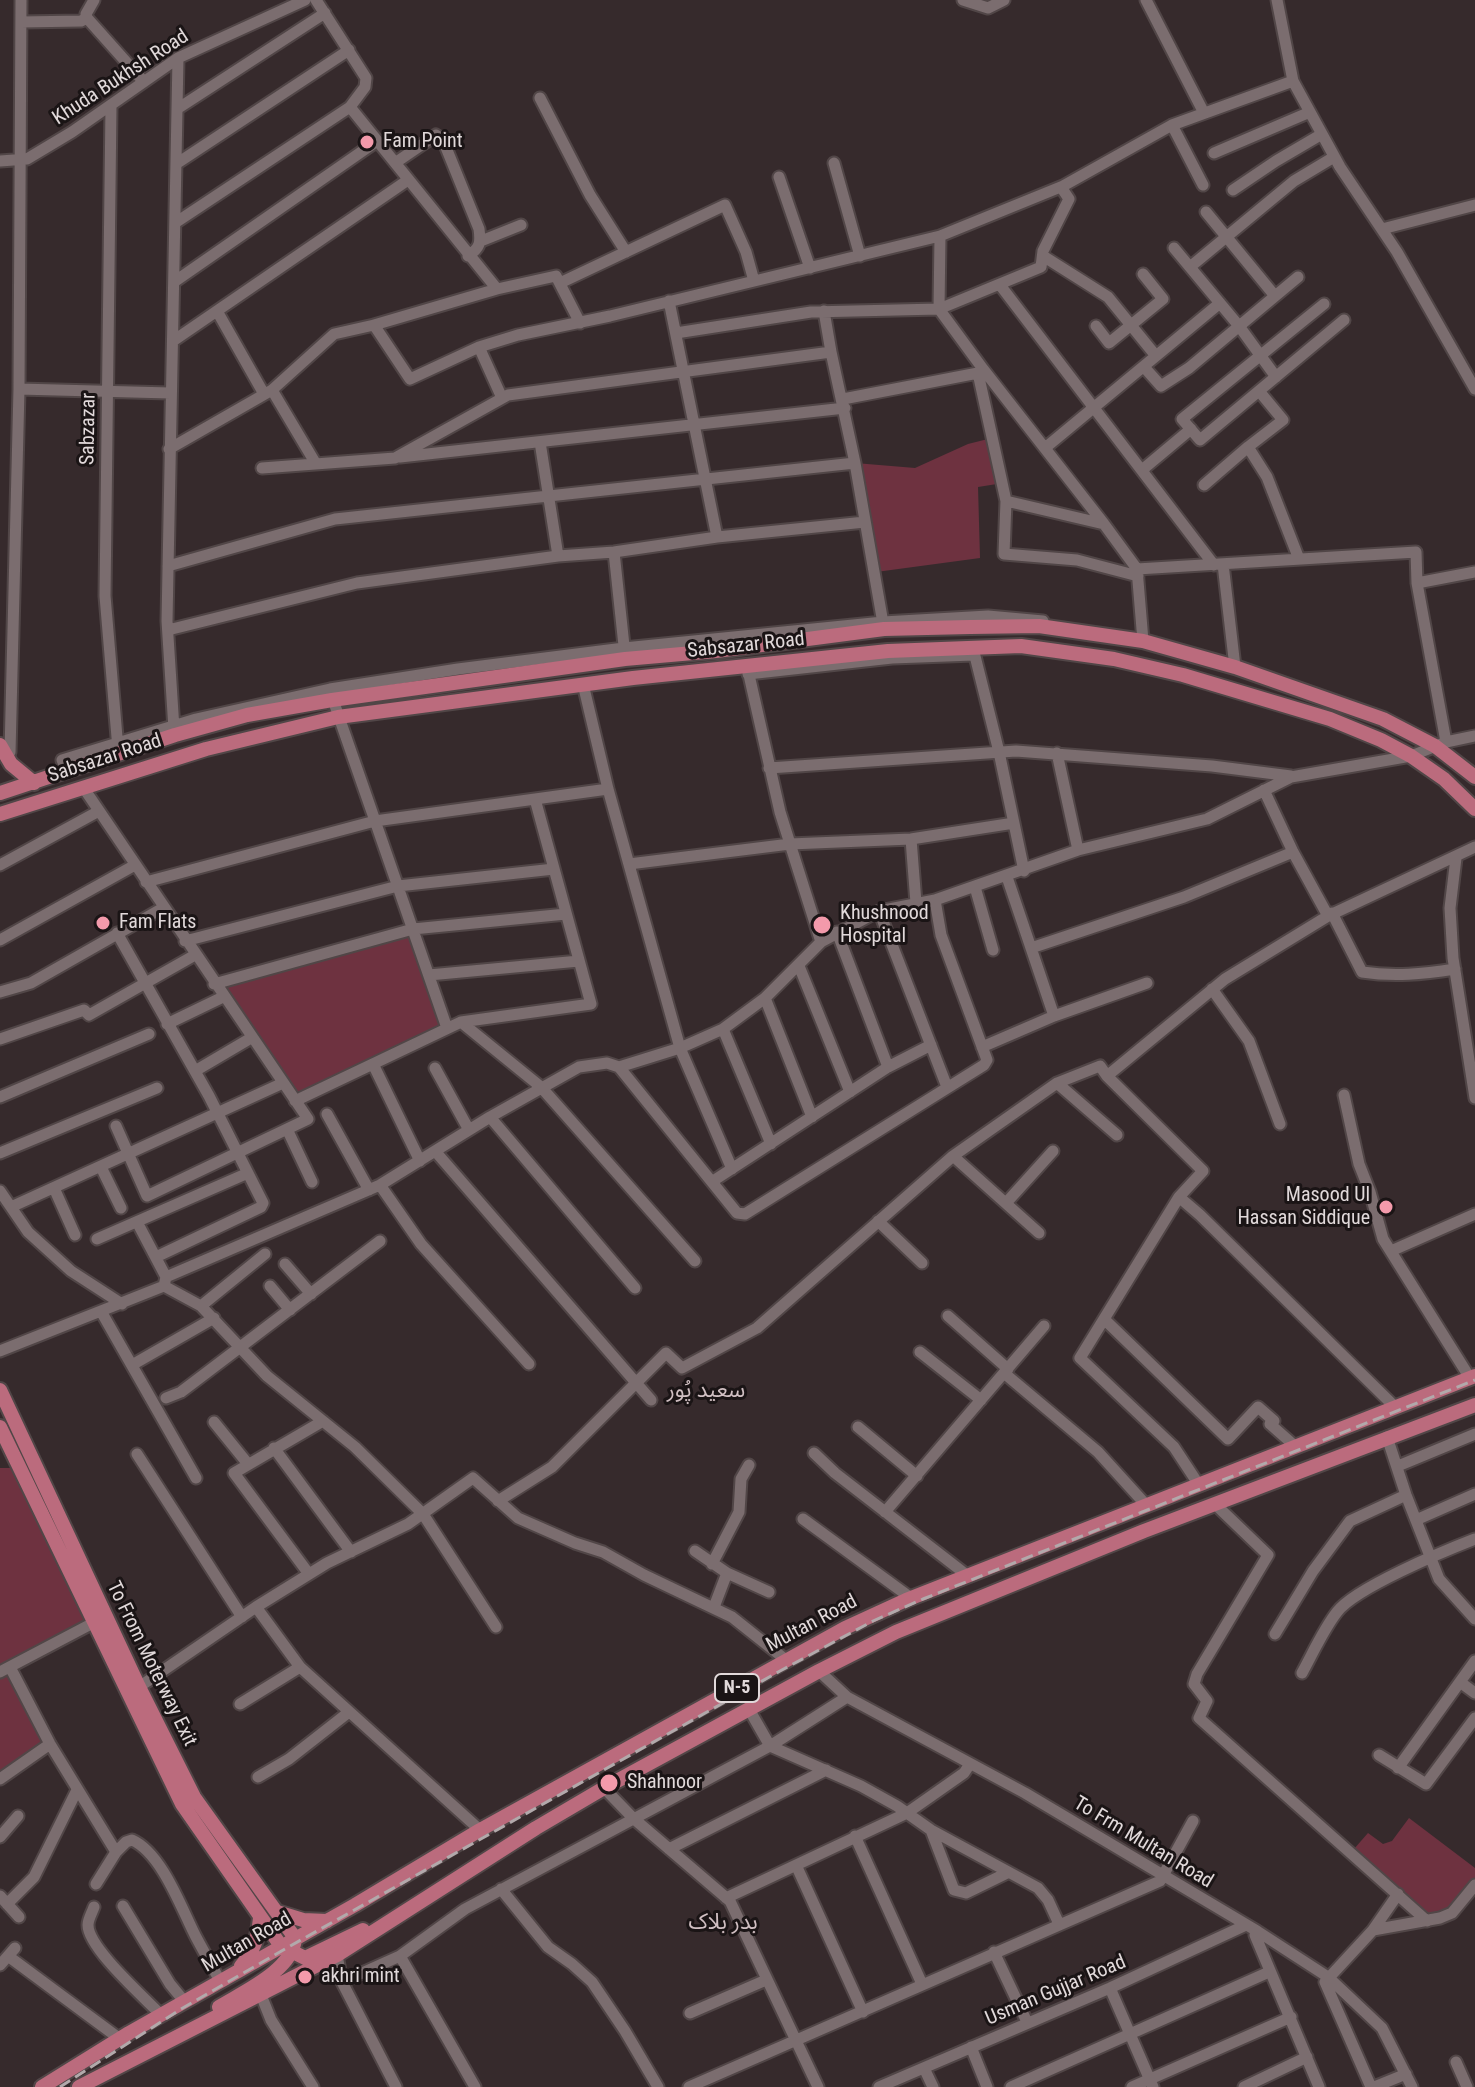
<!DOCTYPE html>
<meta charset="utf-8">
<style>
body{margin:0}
canvas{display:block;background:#362a2c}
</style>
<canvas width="1475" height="2087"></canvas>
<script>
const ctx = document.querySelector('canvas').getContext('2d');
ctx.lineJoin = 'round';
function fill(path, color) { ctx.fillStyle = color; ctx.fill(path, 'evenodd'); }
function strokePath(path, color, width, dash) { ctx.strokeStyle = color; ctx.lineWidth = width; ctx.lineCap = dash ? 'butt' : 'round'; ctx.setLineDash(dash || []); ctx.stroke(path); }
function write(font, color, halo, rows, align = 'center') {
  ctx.font = font + ' "Roboto Condensed","Noto Sans Arabic",sans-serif'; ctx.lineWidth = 6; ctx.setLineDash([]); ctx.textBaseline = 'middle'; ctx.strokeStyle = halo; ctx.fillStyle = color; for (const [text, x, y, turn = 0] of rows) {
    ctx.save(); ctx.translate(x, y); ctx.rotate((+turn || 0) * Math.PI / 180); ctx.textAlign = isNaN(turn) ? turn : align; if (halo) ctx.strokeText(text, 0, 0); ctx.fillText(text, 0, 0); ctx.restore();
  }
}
fill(new Path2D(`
 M996,437L1003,483L978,487L980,558L876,572L855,463L915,468L968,444Z
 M412,926L447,1028L295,1101L214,984Z
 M0,1468H20L93,1623L10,1667L50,1744L0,1779Z
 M1409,1818L1475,1868V1881L1450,1910L1428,1916L1354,1849L1368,1833L1383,1844L1392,1841Z`), '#6e3240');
const minor = new Path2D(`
 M963,0L988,8L1004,0
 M1146,0L1204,113
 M1277,0L1293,81L1340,167L1397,252L1475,389
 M87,18L144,82
 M87,18L86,14L94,0
 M21,22L81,21L87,18
 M540,98L590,195L626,252
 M111,106L105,596L118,749
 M350,107L497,289
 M177,109L325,13
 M1172,125L1203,185
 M1214,153L1310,112
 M0,161L27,159L72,132L178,58L305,0
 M395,163L436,135L443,140L479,229C481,243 480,248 468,256
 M834,163L860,256
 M176,164L349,50
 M779,177L810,268
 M1233,190L1276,161L1322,134
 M1206,212L1275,296
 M175,223L350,107L365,87L366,78L316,0
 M1382,229L1475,205
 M940,236L939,309L1041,267L1043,251L1069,199L1061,187
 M481,241L521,225
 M1174,248L1239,326L1276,377
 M1043,256L1108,297L1156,356
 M1190,267L1294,181L1334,157
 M174,282L377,141
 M560,283L725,205L746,252L754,281
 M1000,285L1214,565
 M669,301L717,537
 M1324,304L1182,419L1200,440L1344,320
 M217,311L264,394
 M824,311L831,352
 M374,325L410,379L479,347L518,335L610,316L940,236L1063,186L1172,125L1293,81
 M1096,326L1109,343L1163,299L1143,274
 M676,333L811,312L939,309L983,369L978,373L1006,501L1104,524L1137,569L1143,641
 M173,341L408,180
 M479,347L502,398
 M1144,367L1161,386L1189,368L1298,277
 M983,369L1104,524
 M19,389L170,393
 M272,390L316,464
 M843,399L978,373
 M540,442L558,556
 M1248,447L1267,477L1299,559
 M1045,448L1220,303
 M169,449L272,390L334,334L374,325L497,289L556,276L580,323
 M400,457L845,408
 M262,468L395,458L508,395L831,352L855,463L884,629
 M1142,470L1191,429
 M1204,485L1248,447L1283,420L1259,391
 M1006,501L1004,554L1077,560L1138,576
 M614,552L625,655
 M1223,564L1235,667
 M168,566L335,519L855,463
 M1137,569L1416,552L1417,583
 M168,630L357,583L558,556L614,552L717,537L865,522
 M973,648L999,752L1024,871
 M747,666L780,812L821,942
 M748,674L892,658L974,655
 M583,684L608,789L680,1048L732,1169
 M331,694L447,1028
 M174,729L167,621L178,58
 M1446,742L1417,583L1475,572
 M1057,753L1078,850
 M6,758L10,752L19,389L21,0
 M769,768L1016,751L1212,766L1291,776
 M67,772L62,760L196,719L330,689L458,669L624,648L883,622L988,616L1043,621
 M83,787L308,1119L147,1196L116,1126
 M1264,790L1293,852L1328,916L1475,847
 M911,839L916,903
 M1456,858L1450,908L1453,958L1475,1098
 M629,864L790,844L911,839L1014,823
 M0,865L99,811
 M1007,877L1054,1016
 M146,882L375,821L608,789
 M975,887L993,950
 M879,911L947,1087
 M1332,913L1362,972C1394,977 1423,974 1455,969
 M837,932L888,1067
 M117,933L209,1096L263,1203L261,1207L156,1257
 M0,940L135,865
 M185,941L398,886L554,869
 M1031,948L1184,897L1293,852
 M799,966L850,1092
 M429,975L579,961
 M214,984L413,929L566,914
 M1212,989L1249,1041L1280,1124
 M0,992L31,983L163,908
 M765,998L812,1117
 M461,1022L541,1087L695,1261
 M167,1024L223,997
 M723,1029L771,1144
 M0,1039L84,1010L89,1015L195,955
 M982,1047L1054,1016L1147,983
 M373,1064L420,1161
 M619,1067L680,1048L723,1029L765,998L821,942L879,911L935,900L1078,850L1207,819L1291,777L1411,756L1446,742L1475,736
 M435,1068L469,1130
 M195,1071L251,1038
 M1107,1076L1225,979L1328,916
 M1057,1083L1117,1135
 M1344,1095L1359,1164L1370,1192L1383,1239L1470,1378
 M0,1097L149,1034
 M295,1101L461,1022L591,1004L535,799
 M327,1114L369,1190
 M490,1117L635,1288
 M287,1129L312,1182
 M435,1151L651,1400
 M0,1153L157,1088
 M953,1156L1039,1233
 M101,1167L121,1208
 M713,1181L888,1067L931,1045
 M380,1185L421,1244L529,1364
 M54,1188L75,1235
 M0,1191L28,1232L71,1271L122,1304
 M1179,1197L1200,1215L1394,1406
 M1006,1203L1053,1151
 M11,1207L283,1083
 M878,1221L922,1263
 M137,1222L166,1277
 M97,1239L248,1173
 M1391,1251L1475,1214
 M285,1264L311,1294
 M164,1286L201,1306L267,1376L355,1447L423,1514L496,1627
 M270,1286L290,1310
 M201,1306L265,1254
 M102,1313L196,1478
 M948,1316L1008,1369
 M1104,1319L1228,1439L1258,1407L1274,1421L1270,1424L1296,1447
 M0,1351L164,1286L166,1277L380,1185L490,1117L579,1067L607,1063L619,1067L737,1213L745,1214L984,1065L987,1060L941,935L935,900
 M920,1352L981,1400
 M132,1365L214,1318
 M1004,1373L1098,1452L1147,1506
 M166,1398L181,1392L380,1241
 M214,1422L248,1464
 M858,1427L917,1476
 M1387,1437L1406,1495L1439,1579L1475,1619
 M274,1448L351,1552
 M814,1453L835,1473L968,1576
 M137,1454L242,1617
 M1398,1466L1475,1434
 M498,1501L552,1467L666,1353L682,1368L757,1328L953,1156L1057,1083L1100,1066L1107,1076L1203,1171L1179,1197L1080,1358L1174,1447L1199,1485
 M1216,1505L1268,1555L1197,1674L1194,1684L1207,1701L1199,1718L1427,1921
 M885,1512L1044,1326
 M803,1519L911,1598
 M1416,1520L1475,1494
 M695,1551L727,1573L769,1592
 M712,1564L739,1512L741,1479L749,1465
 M309,1574L234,1473L323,1421
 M256,1607L300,1667L480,1830
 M714,1607L727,1573
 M1275,1634L1313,1571L1350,1521L1406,1495
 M10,1667L50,1744L116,1852L96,1884
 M819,1671L847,1697L1025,1793L1257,1931L1328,1977L1382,2028L1412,2087
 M0,1672L93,1623
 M1302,1673C1313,1653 1323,1630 1337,1612C1355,1588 1444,1551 1475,1539
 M1460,1682L1475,1693
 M139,1687L256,1607L327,1563L408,1524L473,1478L518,1518L575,1543L603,1552L644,1575L732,1617L786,1660
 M240,1704L300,1667
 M750,1711L770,1746L861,1786L897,1806L931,1830L1038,1888L1048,1900L1059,1924
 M1379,1755L1426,1784L1475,1718
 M1398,1768L1475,1661
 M258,1777L289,1759L349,1712
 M0,1779L50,1744
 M604,1788L633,1818L730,1901L818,2087
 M931,1830L954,1890L966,1893L1007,1873
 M855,1836L922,1984
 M0,1837L18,1816
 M669,1849L826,1770
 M116,1852L126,1842L132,1840C162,1853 182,1910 196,1937C204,1952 212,1966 220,1981
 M796,1865L863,2012
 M501,1889L548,1947L572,1964L592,1982L625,2031L658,2087
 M0,1896L19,1917
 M726,1898L907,1813L964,1773L970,1764
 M7,1904L34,1877L77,1790
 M123,1906L170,1984L184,2001
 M94,1907C92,1913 88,1919 88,1925C88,1948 144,1997 161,2015
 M1373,1930L1398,1894
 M1257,1931L1255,1935L1319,2087
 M994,1952L1027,2022
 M337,1955L342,1982L396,2087
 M8,1956L120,2039
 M400,1956L475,2087
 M0,1965L15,1948
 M342,1982L400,1956L465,1909L770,1746L847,1697
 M1110,1988L1153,2087
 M261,1995L271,2020L313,2087
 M690,2013L766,1980
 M971,2047L987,2087
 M1456,2062L1467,2087
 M924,2068L933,2087
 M689,2087L1160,1881L1193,1821
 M879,2087L1110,1988L1246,1925
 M1011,2087L1269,1972
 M1132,2087L1291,2017
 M1244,2087L1307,2057
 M1371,2087L1325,1982L1373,1930L1440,1918L1452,1913L1475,1885
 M1374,2087L1406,2074`);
const major = new Path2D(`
 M0,745L11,764L34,783
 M0,793L175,735L247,715L332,700L625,659L716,651L884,629L970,627L1039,626L1143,641L1235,667L1383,719L1435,746L1475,777
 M0,814L206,749L338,717L633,678L888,651L1021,646L1114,659L1183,675L1330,719L1381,740L1411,756L1444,779L1475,809
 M0,1390L139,1687L194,1797L295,1938C293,1970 245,1991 219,2007
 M0,1427L182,1804L281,1946L305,1958L363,1930
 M277,1912L303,1920L327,1921
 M241,1966C254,1951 258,1938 260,1918
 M42,2087L129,2033L355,1905L480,1830L845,1628L906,1600L1475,1376
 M79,2087L337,1955L536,1828L604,1788L819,1671L896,1632L1144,1531L1475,1405`);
strokePath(minor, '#514647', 15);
strokePath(major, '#514647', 18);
strokePath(minor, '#7b6d6f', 11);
strokePath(major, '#bb6b7d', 14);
strokePath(new Path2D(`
 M60,2087L181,2009L292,1945L780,1671L873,1621L923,1599L1475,1380`), '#b2a9ab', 3, [12, 6]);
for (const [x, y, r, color] of [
 [367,142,8,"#f39aab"],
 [103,923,8,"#f39aab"],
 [822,925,10,"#f39aab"],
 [1386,1207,8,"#f39aab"],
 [609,1783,10,"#f39aab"],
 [305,1977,8,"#f39aab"]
]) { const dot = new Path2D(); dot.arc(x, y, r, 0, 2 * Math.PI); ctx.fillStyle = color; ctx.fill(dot); strokePath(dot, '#1a1415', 3); }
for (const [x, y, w] of [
 [737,1688,44]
]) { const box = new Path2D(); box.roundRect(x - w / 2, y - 14, w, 28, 6); ctx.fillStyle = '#1a1415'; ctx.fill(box); strokePath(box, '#e1d9da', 2); }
write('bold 18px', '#e1d9da', null, [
 ["N-5",737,1688]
]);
write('20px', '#e1d9da', '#1a1415', [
 ["Khuda Bukhsh Road",121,78,-33],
 ["Sabzazar",89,429,-89],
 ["Sabsazar Road",746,646,-6],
 ["Sabsazar Road",105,759,-18],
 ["Multan Road",812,1624,-28],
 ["To From Moterway Exit",151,1664,64],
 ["To Frm Multan Road",1143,1843,31],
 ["Multan Road",247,1943,-30],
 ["Usman Gujjar Road",1056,1991,-23]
]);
write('20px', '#e1d9da', '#1a1415', [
 ["Fam Point",383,142],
 ["Khushnood",840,914],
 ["Hospital",840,937],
 ["Fam Flats",119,923],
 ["Masood Ul",1370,1196,"right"],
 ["Hassan Siddique",1370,1219,"right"],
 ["Shahnoor",627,1783],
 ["akhri mint",321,1977]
], 'left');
write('22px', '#d0bfc2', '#1a1415', [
 ["سعید پُور",706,1391],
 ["بدر بلاک",723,1923]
]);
</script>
